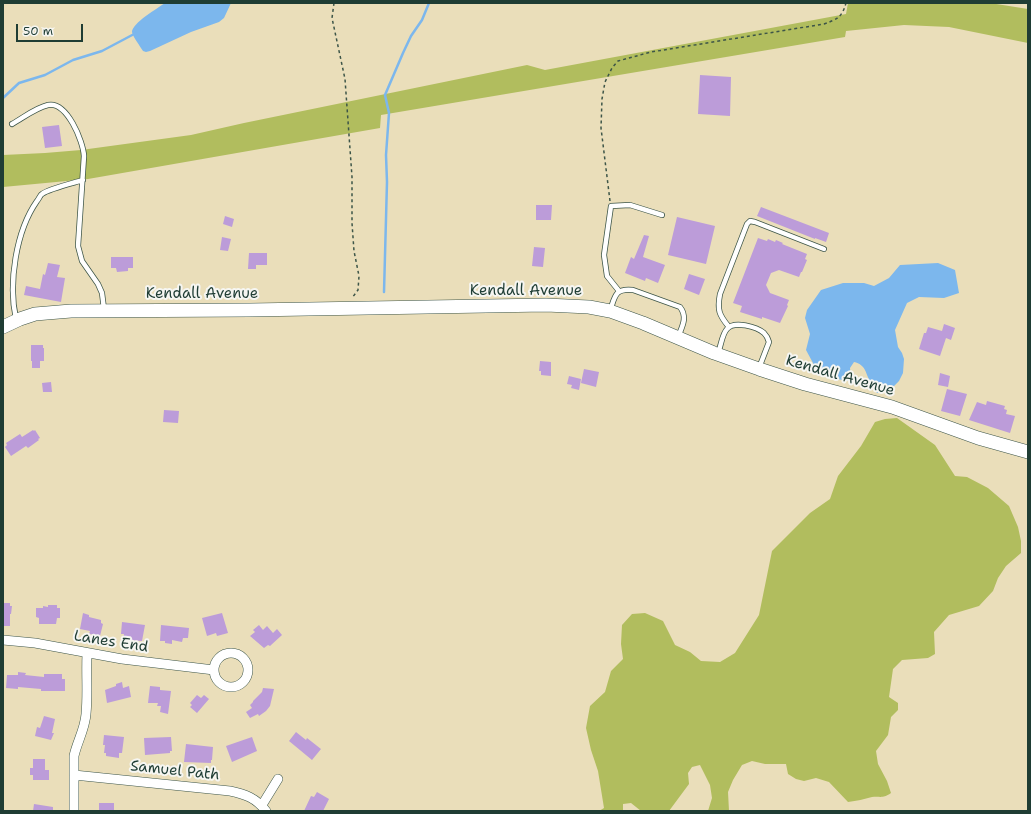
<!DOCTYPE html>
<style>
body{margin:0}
#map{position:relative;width:1031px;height:814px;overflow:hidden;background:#eadeba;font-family:"Shantell Sans",sans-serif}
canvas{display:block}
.frame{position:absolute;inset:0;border:4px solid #1f3d34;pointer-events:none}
.scale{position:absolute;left:16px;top:24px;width:67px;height:18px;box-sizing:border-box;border:2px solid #1f3d34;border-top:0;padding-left:5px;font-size:12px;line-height:14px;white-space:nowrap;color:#1f3d34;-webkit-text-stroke:3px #f6f6f2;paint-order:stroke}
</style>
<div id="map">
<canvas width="1031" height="814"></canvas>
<div class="frame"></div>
<div class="scale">50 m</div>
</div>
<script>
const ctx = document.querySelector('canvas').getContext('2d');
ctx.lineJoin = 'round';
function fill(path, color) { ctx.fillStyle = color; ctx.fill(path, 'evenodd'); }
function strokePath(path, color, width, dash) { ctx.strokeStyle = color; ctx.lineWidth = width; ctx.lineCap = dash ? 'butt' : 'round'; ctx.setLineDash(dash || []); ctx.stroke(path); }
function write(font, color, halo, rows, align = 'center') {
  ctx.font = font + ' "Shantell Sans",sans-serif'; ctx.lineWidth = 4; ctx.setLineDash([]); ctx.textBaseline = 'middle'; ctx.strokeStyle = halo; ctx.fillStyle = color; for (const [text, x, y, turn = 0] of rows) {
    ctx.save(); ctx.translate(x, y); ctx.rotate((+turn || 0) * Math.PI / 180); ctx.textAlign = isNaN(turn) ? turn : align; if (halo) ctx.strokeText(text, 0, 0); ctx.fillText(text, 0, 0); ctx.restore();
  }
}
fill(new Path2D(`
 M848,3H990L1028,9V43L949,27L904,25L846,31L845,37L381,115L380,128L88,179L3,187V155L45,153L81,150L191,135L244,123L527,65L545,70L846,14Z
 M897,418L935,445L955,476L967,477L988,488L1009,506L1018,527L1021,541V553L1006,566L998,578L993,591L979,606L949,615L934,632L935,654L928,658L902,660L893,669L889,697L898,703V710L891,717L888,735L876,751L878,764L887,781L891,793C882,799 881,796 872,797C864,799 857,801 848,802L829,782L816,778L804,781L796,779L788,774L786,764H765L752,761L742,765L733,780L728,792L729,811H708L712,798L710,785L700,765L692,767L688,773L689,784L669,811H641L631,803L623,804V811H599L604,808L598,771L591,750L586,728L590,706L605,692L611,671L623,659L621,644L622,625L632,614L645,613L663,621L675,645L690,652L701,661L720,662L735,653L759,615L772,551L810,513L830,499L838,476L861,446L875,422L885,419Z`), '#b1bd5e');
fill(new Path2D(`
 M165,3H231L224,18L219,22L191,32L150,51L146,52L143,51C140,46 133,37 132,32C132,23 158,8 165,3Z
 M938,263L955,270L959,293L944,298L919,297L907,303L895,330L898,347L902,353L904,359L903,373L899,381L893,387L877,393C874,389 871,385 870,381C865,372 866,365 854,362L850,368L851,378L848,381C836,380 825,373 814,370L813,363L806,350L810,334L805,318L807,310L821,290L843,283H864L874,286L889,278L900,265Z`), '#7cb7ed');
strokePath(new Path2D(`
 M3,98L19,83L45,75L73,60L102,51L136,33
 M384,292L387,182L386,155L389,113L385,95L403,53L411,36L422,20L429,3`), '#7cb7ed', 2.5);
fill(new Path2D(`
 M700,75L731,77L730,116L698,114Z
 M59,125L62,146L45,148L42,127Z
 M536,205H552L551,220H536Z
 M761,207L829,233L826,242L815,238V239L757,216Z
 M225,216L234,219L232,227L223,224Z
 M677,217L715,226L706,264L668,255Z
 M644,235L649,236L643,257L665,265L658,283L646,278L645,281L625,273L631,257L634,259Z
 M222,237L231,239L228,251L220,250Z
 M758,238L767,241L768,239L775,242L776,240L783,243L782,244L807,254L805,259L807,260L802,272H801L799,277L779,270L771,273L766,285L770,293L789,300L787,305L788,306L780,323L762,317V319L740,312L742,306L733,303Z
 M534,247L545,248L543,267L532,266Z
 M249,253H267V265H256V269H248Z
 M111,257H133V268H128V271L117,272L116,268H111Z
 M48,263L60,265L57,277L65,278L61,302L24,295L26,286L40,289L43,274L45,275Z
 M689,274L705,279L699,295L684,289Z
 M944,324L955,328L951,340L946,338L940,356L919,349L924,333H926L928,327L942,331Z
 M31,345H43V348H44V361H40V368H32V361H31Z
 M540,361L551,362V376L541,375V371H539Z
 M584,369L599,372L596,387L581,383Z
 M940,373L950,376L948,387L938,385Z
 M569,376L581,379L579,390L571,388L572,385L567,384Z
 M51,382L52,392H43L42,383Z
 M947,389L967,394L960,416L941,411Z
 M987,401L1005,406L1004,409L1007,410L1006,414L1015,416L1010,433L969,420L977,402L986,405Z
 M164,410L179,411L178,423L163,422Z
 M33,430L34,431L35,430L40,438L38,439L39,440L28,448L26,446L11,456L5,447L7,445L6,443L20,434L22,437Z
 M3,603H10V606H12L11,614H10V626H3Z
 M48,605H57V608H60V618H57L56,624H39V618L36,617V608H43V606L48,607Z
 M83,613L89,615V617L101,620V623L103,624L100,636L89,634L90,631L80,629Z
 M222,613L228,633L217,636L216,633L207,636L202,618Z
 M122,622L145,625L142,641L123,640L124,634H121Z
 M161,625L189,628L188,638H183L182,642L172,640V644L165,643V641H160Z
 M259,625L263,630L267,626L273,633L277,629L282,635L270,646L268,645L264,648L250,636L255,632L253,630Z
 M18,672L26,673L25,675L44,677V674H62V679H65V691H41V689L18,687V689L6,688L7,675H18Z
 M122,682L123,688L129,686L131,697L107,703L105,690L116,686V684Z
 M150,686L160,687V690L171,691L168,714L160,712L161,706H157L158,703H148Z
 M263,688L274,689L270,706L266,711L259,716L258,714L250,718L246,712L252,708L250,705L253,702V701L262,692Z
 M197,695L201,698L204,695L209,699L197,713L190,707L192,705L190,703Z
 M44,716L55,719L52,733H54L51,740L35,736L37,727L40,728Z
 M296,732L306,740L307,738L321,749L312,760L289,741Z
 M104,735L124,737L122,753H119V758L106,756V753H104L105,745H103Z
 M171,737L172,751H170V753L145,755L144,738Z
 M252,737L257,751L232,762L226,746Z
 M186,744L213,747L212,760H211V763L184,762Z
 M33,759H45V770H49V780H33V775H30V768H33Z
 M317,792L329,799L323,811H304L311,796L314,797Z
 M99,803H114V811H99Z
 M34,804L53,807V811H33Z`), '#bc9cd9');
const lane = new Path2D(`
 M12,124C23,118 35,108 48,105C67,101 83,141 84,156L78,246L82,261L98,284L102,293L104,309
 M619,291L607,276L604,255L611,206L630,205L662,215
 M610,311C615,296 615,288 633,290L680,307C688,317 682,327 678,337
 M16,319C8,283 16,231 37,201C39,199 40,195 42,194C48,189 73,183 83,180
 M729,327C719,315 717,310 720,294L747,224L750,221L755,222L824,249
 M718,353C721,346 722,334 727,329C734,320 757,327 764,333C767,336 768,338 769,342L759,368`);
const street = new Path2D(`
 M3,640L35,643L122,659L214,670
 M214 670a17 17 0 1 1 34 0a17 17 0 1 1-34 0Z
 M74,775L230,791C245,794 256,798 266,811
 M262,805L278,779
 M74,811V756C77,742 85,729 86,714C88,694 86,674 87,654`);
const secondary = new Path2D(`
 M3,327L20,319L35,314L71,311L250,310L546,305L589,307L610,311L643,323L714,353L759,369L805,384L892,407L978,438L1028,452`);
strokePath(lane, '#3d5548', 6);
strokePath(street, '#3d5548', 10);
strokePath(secondary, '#3d5548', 14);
strokePath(new Path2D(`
 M334,3L332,18L345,79L352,177V223L354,251L359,276L358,290L352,298
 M610,201L601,128L602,99L605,82L612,68L618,61L651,52L824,24C838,19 842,17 846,3`), '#3d5548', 1.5, [3, 3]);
strokePath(lane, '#fff', 4.5);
strokePath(street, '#fff', 9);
strokePath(secondary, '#fff', 13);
write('15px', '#1f3d34', '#f6f6f2', [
 ["Kendall Avenue",526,291],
 ["Kendall Avenue",202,294],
 ["Kendall Avenue",840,376,16],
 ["Lanes End",111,642,9],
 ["Samuel Path",175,771,6]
]);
</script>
